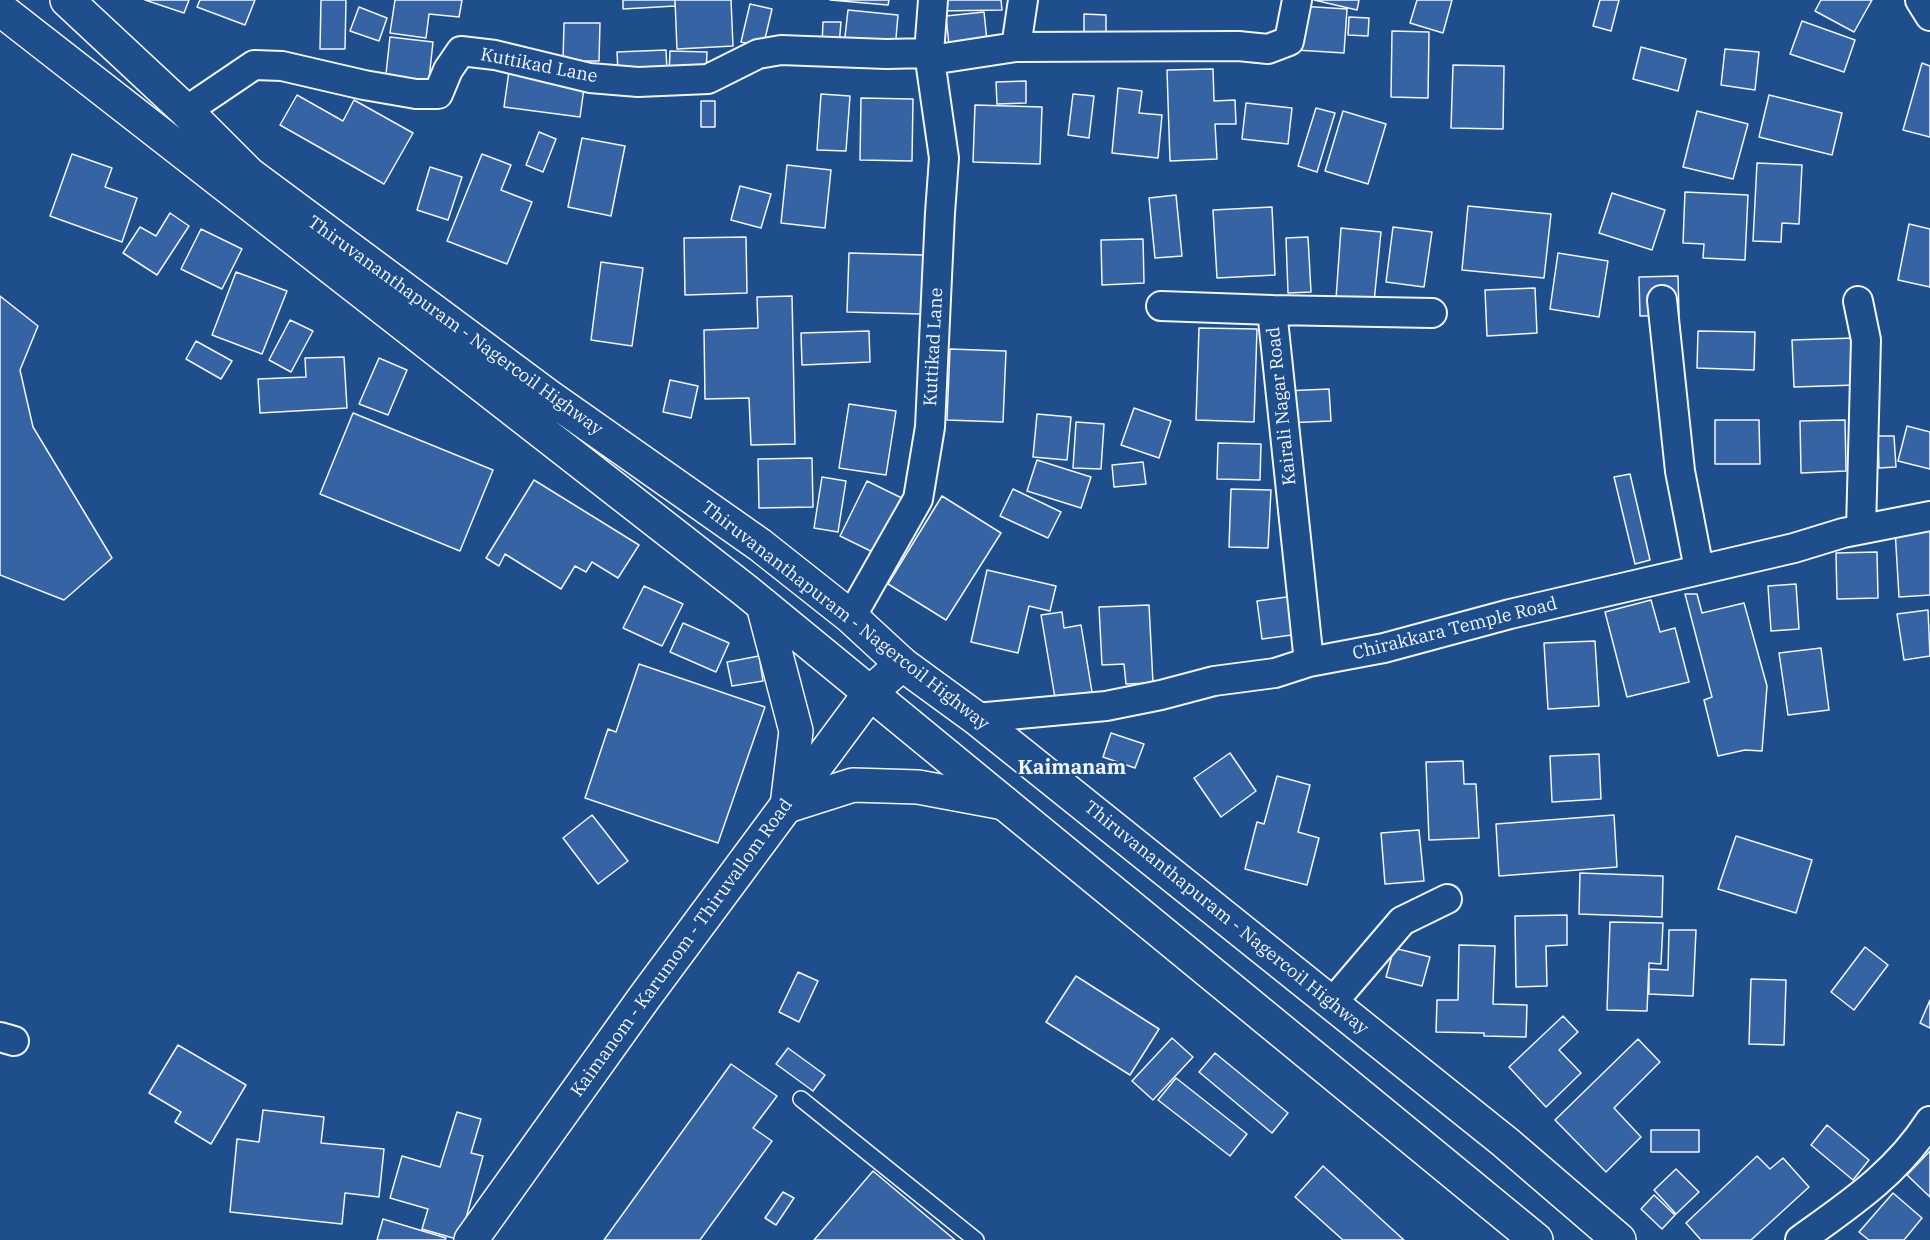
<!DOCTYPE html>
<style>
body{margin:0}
canvas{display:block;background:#1f4e8c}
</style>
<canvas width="1930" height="1240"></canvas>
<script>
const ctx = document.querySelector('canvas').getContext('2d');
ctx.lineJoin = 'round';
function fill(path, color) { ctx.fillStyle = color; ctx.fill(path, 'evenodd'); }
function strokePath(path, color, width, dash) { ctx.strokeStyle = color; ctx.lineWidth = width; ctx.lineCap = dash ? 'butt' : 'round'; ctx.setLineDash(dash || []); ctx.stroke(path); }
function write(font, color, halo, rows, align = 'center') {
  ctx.font = font + ' "IBM Plex Serif",serif'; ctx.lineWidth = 4.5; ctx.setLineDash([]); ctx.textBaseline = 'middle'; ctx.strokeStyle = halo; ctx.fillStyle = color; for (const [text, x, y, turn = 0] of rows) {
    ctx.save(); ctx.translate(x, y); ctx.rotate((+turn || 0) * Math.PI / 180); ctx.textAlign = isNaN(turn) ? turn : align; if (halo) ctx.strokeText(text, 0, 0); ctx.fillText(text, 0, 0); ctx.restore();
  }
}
const building = new Path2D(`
 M145,0H189L184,13Z
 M200,0H255L245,25L197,7Z
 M321,0H346L345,49H320Z
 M395,0H462L459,17L429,14L426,38L390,33Z
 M623,0H675V6L623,9Z
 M675,0H731L733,46L677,49Z
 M830,0H889L888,5Z
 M937,0H1001L1002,10L938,11Z
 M1314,0H1359L1357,10Z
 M1417,0H1452L1443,33L1410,23Z
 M1600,0H1619L1611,31L1593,26Z
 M1821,0H1872L1854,32L1815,11Z
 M750,4L772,9L763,47L741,42Z
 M1299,6L1347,9L1344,53L1296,50Z
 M359,7L387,18L379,41L350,31Z
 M848,10L898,15L895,50L844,45Z
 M984,12L987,41L949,45L946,16Z
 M1084,14L1106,15V34L1084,33Z
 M1349,17L1369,18L1368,36L1348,35Z
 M1802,21L1855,40L1844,72L1790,54Z
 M823,22H841L839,46L822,45Z
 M564,23H600L599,61H563Z
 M1392,31L1429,32L1428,98L1391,97Z
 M390,37L433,42L428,88L385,83Z
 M1641,47L1686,59L1678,91L1633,79Z
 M1725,49L1759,52L1755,90L1721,85Z
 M666,50L667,70L618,72L617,52Z
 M670,51L707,52L706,76L669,75Z
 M1922,63L1930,66V137L1903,130Z
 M1453,65L1504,66L1503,129L1451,128Z
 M1213,69L1214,101L1235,100L1236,124H1215L1217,159L1170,161L1167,70Z
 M509,71L585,81L580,117L504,107Z
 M1026,81V103L997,104L996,82Z
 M1118,88L1142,91L1139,113L1162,115L1158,158L1112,153Z
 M821,94L850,96L846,151L817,150Z
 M1073,94L1094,96L1089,138L1068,135Z
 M297,95L343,121L354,100L413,133L384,184L280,125Z
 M1769,95L1842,113L1832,155L1759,137Z
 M861,98L913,99L912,161L860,160Z
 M701,101H715V127H701Z
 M1246,103L1292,108L1288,144L1242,139Z
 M975,105L1042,107L1040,164L973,162Z
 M1316,108L1335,113L1317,172L1298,166Z
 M1343,111L1386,124L1368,184L1325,171Z
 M1697,111L1748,124L1733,179L1683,167Z
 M539,132L556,139L543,172L526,165Z
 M582,138L625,146L611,216L568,207Z
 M72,154L112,168L105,187L137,198L122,242L50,216Z
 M482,154L511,165L501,190L532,202L507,264L447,241Z
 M1757,163L1802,165L1799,224L1782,223L1781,242L1753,241Z
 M787,165L831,170L825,228L781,223Z
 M430,167L462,177L448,220L417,210Z
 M740,186L771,194L761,228L731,220Z
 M1685,192L1748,195L1745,260L1703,258L1704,244L1683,243Z
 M1612,193L1665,210L1652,250L1599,233Z
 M1176,195L1182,256L1155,258L1149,198Z
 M1468,206L1551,214L1544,278L1462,270Z
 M1272,207L1275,275L1217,278L1213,210Z
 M170,213L189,226L157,275L123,253L140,227L156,236Z
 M1909,224L1930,229V287L1898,280Z
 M1393,227L1432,232L1424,287L1386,282Z
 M1341,228L1381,232L1374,302L1336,299Z
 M201,229L242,249L222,289L181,269Z
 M746,237L747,293L685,295L684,238Z
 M1308,237L1311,292L1288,293L1286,238Z
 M1143,239L1144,283L1102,285L1101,240Z
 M849,253L923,255L922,314L847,312Z
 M1558,253L1608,261L1599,317L1550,309Z
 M601,262L643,268L632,346L591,340Z
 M236,272L287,291L262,354L212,335Z
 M1678,276L1679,315L1640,316L1639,277Z
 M1535,288L1537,333L1487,336L1485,290Z
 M0,296L38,326L20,370L33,427L112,558L64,600L0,575Z
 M792,296L795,444L751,445L749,398L705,399L704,330L758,328L757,297Z
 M290,320L313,331L291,372L269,360Z
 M1199,328L1257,329L1254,422L1196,420Z
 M869,331L870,362L802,365L801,333Z
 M1698,331L1755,332L1754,370L1697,368Z
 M1854,338L1856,385L1794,387L1792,340Z
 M196,341L232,361L221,379L186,359Z
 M950,349L1006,351L1003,422L947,420Z
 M344,357L347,408L260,413L258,379L306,377L305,358Z
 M379,358L407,370L388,415L359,404Z
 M670,380L698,386L691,418L663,412Z
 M1329,389L1331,421L1285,423L1284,391Z
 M849,404L896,411L886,475L839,468Z
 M1134,408L1171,421L1159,458L1121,445Z
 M353,413L493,470L460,551L320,494Z
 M1037,414L1071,417L1067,460L1033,457Z
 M1715,420H1759L1760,464H1715Z
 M1845,420L1846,471L1801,473L1800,421Z
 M1076,422L1104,424L1101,469L1073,468Z
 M1907,426L1930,432V469L1898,461Z
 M1878,436H1894L1896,467L1879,468Z
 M1218,443L1261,444L1260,480L1217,479Z
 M812,458L813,507L759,508L758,459Z
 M1037,460L1091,477L1081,508L1027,491Z
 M1143,462L1146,484L1114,487L1112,465Z
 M1630,474L1650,560L1635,564L1614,477Z
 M822,477L846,481L838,532L814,528Z
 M534,480L639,545L618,578L592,562L586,572L575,566L561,589L505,554L499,566L486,558Z
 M867,481L912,503L885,558L840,536Z
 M1013,489L1061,512L1048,538L1000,516Z
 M1231,489L1271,490L1268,548L1229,547Z
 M942,496L1001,533L946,620L888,584Z
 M1930,527V595L1899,597L1895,529Z
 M1877,552L1878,598L1837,599L1836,553Z
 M987,570L1056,586L1050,611L1029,606L1018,653L971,642Z
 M1796,584L1799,629L1771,631L1768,586Z
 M644,586L683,604L662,646L623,628Z
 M1685,594H1697L1702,613L1744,603L1767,686L1762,751L1745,750L1718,756L1704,700L1712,697Z
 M1294,596L1299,634L1262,639L1257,601Z
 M1651,600L1660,632L1675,628L1689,682L1627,697L1605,612Z
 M1149,605L1153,683L1126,684L1124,664L1102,665L1099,607Z
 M1928,610L1930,656L1904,660L1897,614Z
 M1062,612L1064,628L1081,625L1092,692L1055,698L1041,615Z
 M683,623L729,643L716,672L670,652Z
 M1595,641L1599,706L1548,709L1544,643Z
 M1821,648L1829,710L1788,715L1779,653Z
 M759,656L763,681L732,686L727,662Z
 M639,664L765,707L718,843L585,798L608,729L616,732Z
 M1111,733L1144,744L1135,768L1103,757Z
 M1230,753L1256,791L1221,817L1194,778Z
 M1599,754L1601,799L1552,802L1550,756Z
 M1463,761L1464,784H1476L1479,838L1429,840L1426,762Z
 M1277,776L1310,785L1298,832L1319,838L1307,885L1245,869L1257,822L1264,824Z
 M592,815L628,861L598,884L563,838Z
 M1614,815L1617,867L1499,876L1496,824Z
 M1419,830L1424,881L1385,884L1381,833Z
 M1736,836L1812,860L1796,913L1718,889Z
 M1580,873L1663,876L1662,917L1579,914Z
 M1567,915V945L1546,946L1547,986L1516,987L1515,916Z
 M1610,922L1663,923L1661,964L1649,963L1647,1011L1607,1010Z
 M1669,930H1696L1693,996L1649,994V969L1668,970Z
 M1459,945L1495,946L1493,1004L1527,1005L1526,1037L1484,1036V1033L1436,1032L1437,1000H1458Z
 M1865,947L1888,965L1854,1010L1831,992Z
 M1394,948L1430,957L1422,986L1386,977Z
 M798,972L818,981L799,1022L779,1012Z
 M1076,976L1159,1029L1130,1075L1046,1022Z
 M1751,979L1786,980L1784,1045L1749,1044Z
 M1930,1000V1028L1920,1023Z
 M1563,1016L1578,1032L1559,1050L1581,1073L1546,1107L1509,1067Z
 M1172,1038L1193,1057L1153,1100L1132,1081Z
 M1638,1039L1660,1062L1614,1108L1641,1137L1606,1172L1555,1120Z
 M178,1045L246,1085L211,1144L175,1122L181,1112L149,1093Z
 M788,1048L825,1075L813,1091L776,1064Z
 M1215,1053L1288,1113L1272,1133L1199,1072Z
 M731,1064L777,1096L753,1128L772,1141L700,1240H604Z
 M1176,1078L1247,1134L1230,1156L1158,1100Z
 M263,1110L324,1117L321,1143L384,1149L379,1197L345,1193L342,1224L230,1212L237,1139L259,1142Z
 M457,1112L481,1119L471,1153L483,1156L460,1240L422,1229L428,1209L390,1198L402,1156L440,1167Z
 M1827,1125L1869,1160L1853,1180L1811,1145Z
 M1651,1130H1699V1152H1651Z
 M1930,1151V1197L1907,1175Z
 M1757,1156L1770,1169L1783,1158L1809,1187L1751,1240H1701L1686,1223Z
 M1323,1166L1404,1240H1343L1295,1197Z
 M1676,1169L1699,1192L1676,1214L1654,1190Z
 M873,1171L955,1240H814Z
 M783,1192L794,1198L776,1225L765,1218Z
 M1893,1193L1922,1218L1904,1240H1869L1859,1232Z
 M1654,1195L1675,1215L1662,1229L1641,1209Z
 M383,1219L446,1238L445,1240H377Z`);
fill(building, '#3563a3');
strokePath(building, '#f2f6ff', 1.5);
const service = new Path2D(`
 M801,1099L976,1240`);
const minor = new Path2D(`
 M1920,0L1930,16
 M1016,47L1238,46L1268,49L1289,41L1297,0
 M931,60L1016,47L1023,0
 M186,111L254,65L282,66L364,85L416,94H438L448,70L461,51L495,55L590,78L638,82L708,79L758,54L781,50L886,54L929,53
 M1662,300L1680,471L1699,569
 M1858,301L1866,340L1861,529
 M1161,306L1272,310
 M851,617L918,499L930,427L940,213L944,158L929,53L933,0
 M1309,662L1272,310L1432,313
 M976,718L1106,706L1161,695L1214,681L1275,673L1309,662L1384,648L1510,614L1794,548L1843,533L1930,516
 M1332,1003L1402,921L1447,899
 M0,1037L14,1041
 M1800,1240C1850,1204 1896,1174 1930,1121`);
const tertiary = new Path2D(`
 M763,605L796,731L787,806L853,785L918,787L1004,803
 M870,693L902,664`);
const secondary = new Path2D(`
 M471,1240L644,998L870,693`);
const primary = new Path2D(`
 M67,0L186,111L249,174L548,396L760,545L851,617L902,664L976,718L1505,1142L1619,1240
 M0,9L746,591L1536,1240`);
strokePath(service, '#f2f6ff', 18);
strokePath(minor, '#f2f6ff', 32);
strokePath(tertiary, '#f2f6ff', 36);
strokePath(secondary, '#f2f6ff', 36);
strokePath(primary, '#f2f6ff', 36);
strokePath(service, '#1f4e8c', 15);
strokePath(minor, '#1f4e8c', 28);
strokePath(tertiary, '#1f4e8c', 33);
strokePath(secondary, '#1f4e8c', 33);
strokePath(primary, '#1f4e8c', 33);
write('18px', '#f2f6ff', '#1f4e8c', [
 ["Kuttikad Lane",539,66,11],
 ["Thiruvananthapuram - Nagercoil Highway",455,326,36],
 ["Kuttikad Lane",934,347,-87],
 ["Kairali Nagar Road",1282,406,-96],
 ["Thiruvananthapuram - Nagercoil Highway",845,616,38],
 ["Chirakkara Temple Road",1455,629,-14],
 ["Thiruvananthapuram - Nagercoil Highway",1226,918,39],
 ["Kaimanom - Karumom - Thiruvallom Road",682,948,-54]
]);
write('bold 20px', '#f2f6ff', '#1f4e8c', [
 ["Kaimanam",1072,768]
]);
</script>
